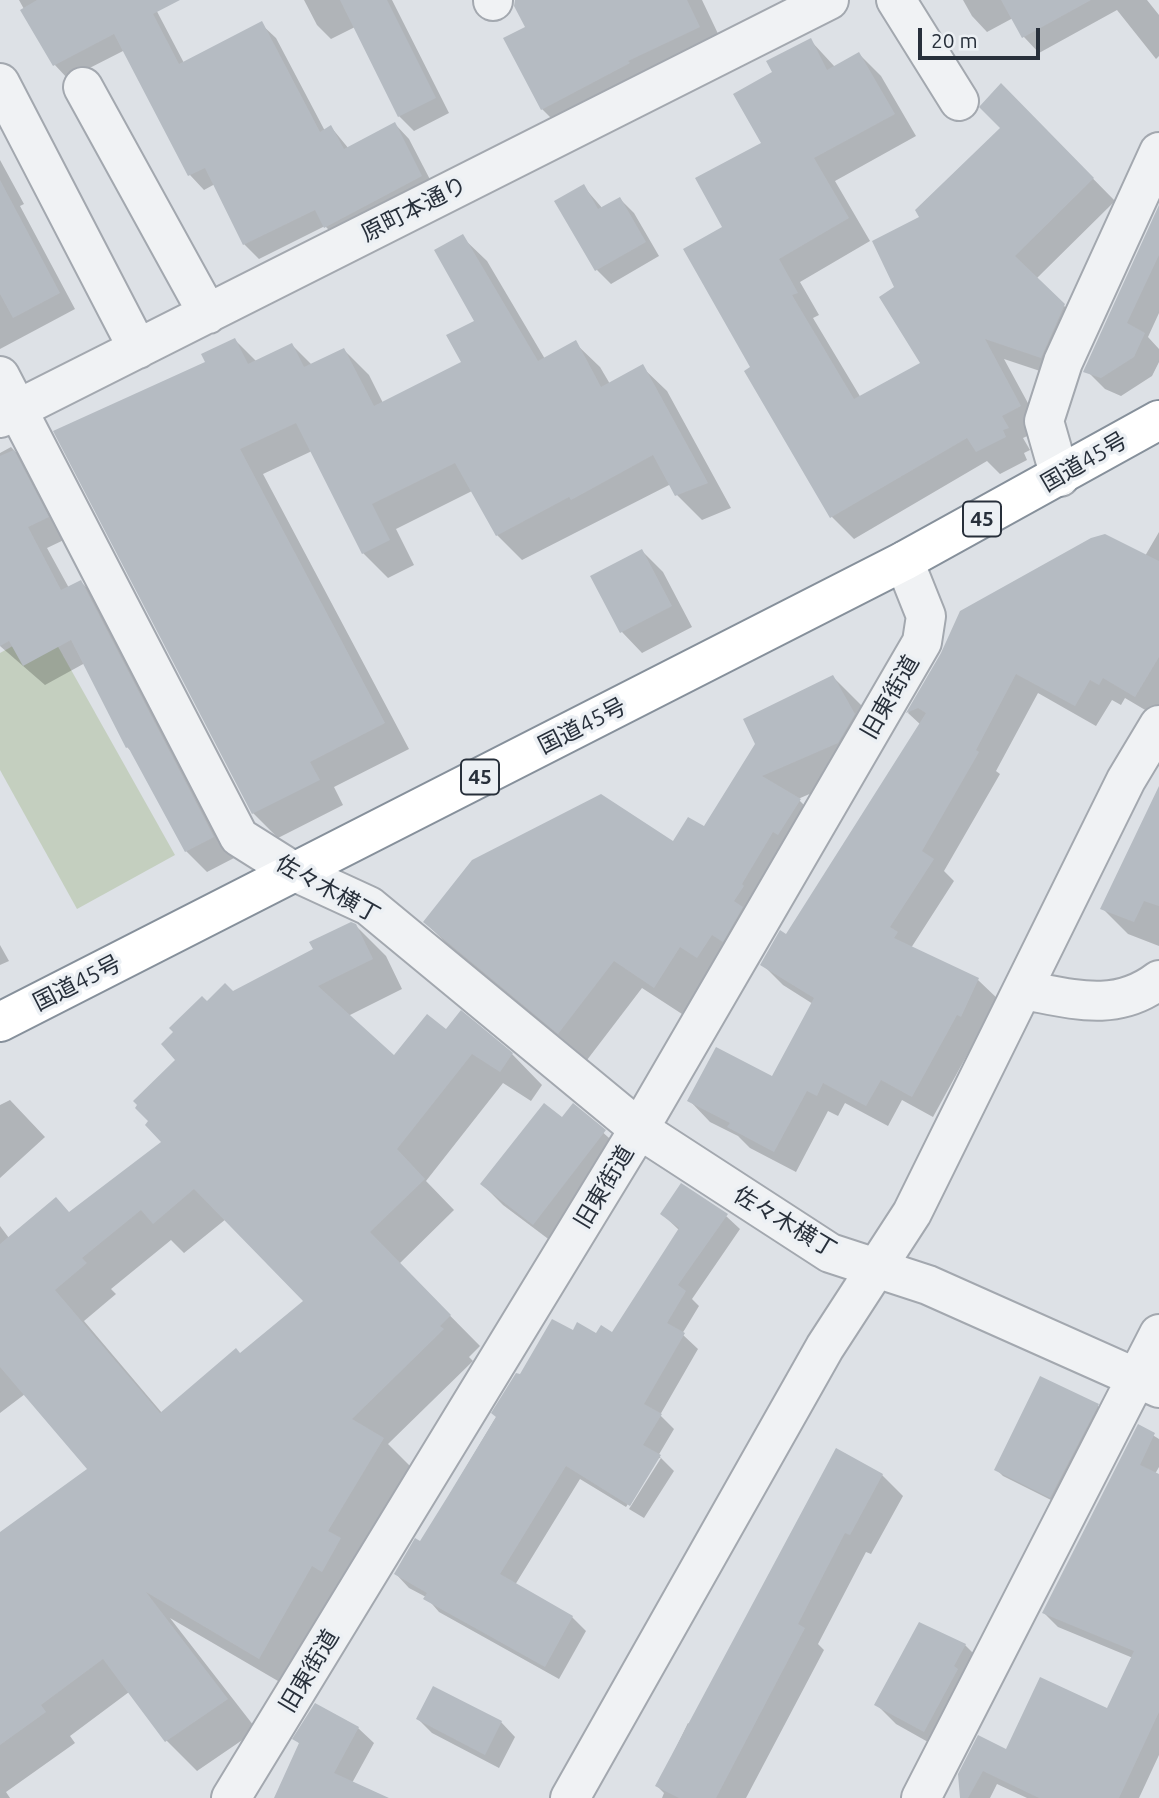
<!DOCTYPE html>
<meta charset="utf-8">
<style>
body{margin:0}
#map{position:relative;width:1159px;height:1798px;overflow:hidden;background:#dde1e6;font-family:Ubuntu,sans-serif}
canvas{display:block}
.scale{position:absolute;left:918px;top:28px;width:122px;height:32px;box-sizing:border-box;border:4px solid #28303b;border-top:0;padding-left:9px;font-size:21px;line-height:24px;white-space:nowrap;color:#28303b;-webkit-text-stroke:5px #ecf0f4;paint-order:stroke}
</style>
<div id="map">
<canvas width="1159" height="1798"></canvas>
<div class="scale">20 m</div>
</div>
<script>
const ctx = document.querySelector('canvas').getContext('2d');
ctx.lineJoin = 'round';
function fill(path, color) { ctx.fillStyle = color; ctx.fill(path, 'evenodd'); }
function strokePath(path, color, width, dash) { ctx.strokeStyle = color; ctx.lineWidth = width; ctx.lineCap = dash ? 'butt' : 'round'; ctx.setLineDash(dash || []); ctx.stroke(path); }
function write(font, color, halo, rows, align = 'center') {
  ctx.font = font + ' Ubuntu,"Noto Sans JP",sans-serif'; ctx.lineWidth = 7; ctx.setLineDash([]); ctx.textBaseline = 'middle'; ctx.strokeStyle = halo; ctx.fillStyle = color; for (const [text, x, y, turn = 0] of rows) {
    ctx.save(); ctx.translate(x, y); ctx.rotate((+turn || 0) * Math.PI / 180); ctx.textAlign = isNaN(turn) ? turn : align; if (halo) ctx.strokeText(text, 0, 0); ctx.fillText(text, 0, 0); ctx.restore();
  }
}
fill(new Path2D(`
 M47,627L175,855L77,909L0,770V653Z`), '#c4cfbf');
fill(new Path2D(`
 M19,0H151L184,63L261,24L276,38L325,131L331,127L349,149L395,124L409,139L436,191L340,241L325,226L259,259L244,244L215,184L204,190L190,175L125,50L68,79L54,64Z
 M304,0H392L449,113L414,131L399,116L355,27L331,39L317,25Z
 M515,0H702L730,59L573,140L542,109L527,28Z
 M963,0H1147L1159,15V56L1156,59L1117,10L1039,53L1024,37L1013,18L987,32L972,16Z
 M811,41L835,67L859,54L881,76L916,136L835,181L870,241L800,282L819,315L813,318L861,398L923,363L896,288L921,217L1002,128L1001,85L1115,201L1036,279L1087,328L1064,379L1004,359L1042,429L1023,438L1030,450L1024,453L1027,460L1000,474L987,461L854,539L832,517L752,368L724,228L764,144L774,73Z
 M0,160L24,204L20,206L75,309L0,349Z
 M584,187L603,209L620,199L634,213L659,256L611,284L597,270Z
 M1159,226V313L1148,337L1159,349V362L1152,376L1121,396L1105,389L1086,370Z
 M462,237L487,261L545,359L575,343L600,367L610,384L642,367L667,391L731,508L702,520L677,495L671,484L522,560L497,535L472,491L396,529L414,565L388,578L363,553L312,451L263,474L409,749L334,787L343,805L278,838L253,813L207,363L235,340L257,362L292,345L312,365L344,350L369,375L383,403L463,363L477,321Z
 M11,447L31,468L68,538L47,548L69,588L81,582L101,602L234,858L207,872L186,851L134,754L127,747L85,663L45,685L0,646V453Z
 M1159,532V713L1157,717L1125,698L1121,705L1112,700L1096,726L1038,693L996,771L1000,774L944,871L954,881L911,948L978,980L1000,1001L982,1037L978,1035L933,1117L902,1100L888,1126L845,1103L838,1116L828,1111L796,1172L750,1148L738,1136L710,1122L689,1100L773,1079L813,1004L783,985L762,964L787,936L921,725L908,713L942,654L1145,556Z
 M642,551L663,572L692,627L642,653L622,632L592,577Z
 M833,677L861,705L882,743L865,770L798,799L827,828L708,974L682,1014L642,988L587,1060L453,950L425,922L674,843L705,828Z
 M1159,809V946L1128,934L1102,908Z
 M355,925L386,956L402,989L348,1016L394,1058L446,1031L512,1054L542,1085L531,1101L503,1083L426,1181L454,1210L399,1264L480,1346L469,1357L473,1361L388,1444L413,1469L290,1688L170,1618L257,1730L197,1771L166,1740L129,1692L70,1736L75,1743L6,1792L10,1798H0V1537L89,1469L25,1394L0,1413V1226L9,1238L70,1213L163,1142L178,1060L207,1003L233,993L315,950ZM226,1219L306,1301L240,1355L162,1413L84,1321L116,1294L111,1289L171,1240L184,1253Z
 M0,945L9,961L0,965Z
 M10,1100L45,1137L0,1178V1105Z
 M573,1106L626,1153L555,1244L503,1205L482,1184L562,1120Z
 M662,1214L726,1216L740,1229L692,1299L699,1306L682,1334L698,1349L660,1415L674,1429L658,1456L661,1458H657L626,1507L580,1479L515,1585L572,1617L586,1631L559,1679L439,1612L426,1597L409,1588L396,1574L420,1544L520,1377L573,1333L613,1334L679,1230Z
 M1097,1405L1104,1412L1057,1503L1003,1476L996,1469Z
 M1138,1426L1159,1439V1467L1155,1474L1159,1476V1755L1139,1798H1027L997,1784L990,1798H962L960,1775L1007,1751L1108,1710L1133,1658L1058,1627L1044,1613Z
 M836,1451L882,1475L903,1496L871,1554L866,1552L818,1644L824,1650L746,1798H662L664,1793L657,1786L688,1723L691,1725Z
 M661,1458L674,1471L644,1518L629,1509Z
 M965,1645L985,1665L944,1751L896,1724L876,1704Z
 M418,1719L501,1722L515,1737L499,1768L432,1733Z
 M358,1728L374,1743L352,1783L368,1798H284L300,1744L295,1739Z`), '#0003');
fill(new Path2D(`
 M37,0H180L153,14L179,64L262,21L320,132L331,125L344,149L395,122L422,176L324,228L315,210L243,245L205,168L188,176L114,34L53,66L20,10Z
 M340,0H387L436,98L398,117Z
 M515,0H687L700,27L628,61L630,63L541,110L503,38L525,27L514,6Z
 M1001,0H1091L1022,38Z
 M811,38L827,70L859,52L895,114L814,158L849,218L779,259L798,293L792,295L854,399L920,363L879,297L894,287L872,241L919,217L915,210L1000,128L979,107L1001,83L1094,178L1015,256L1065,304L1041,358L985,339L1021,406L1002,416L1009,428L1003,430L1006,437L976,452L967,438L830,518L744,371L750,367L683,249L722,227L695,178L761,143L733,94L772,72L766,61Z
 M0,180L60,293L13,318L0,294Z
 M584,184L598,209L620,197L646,242L595,271L554,201Z
 M1159,205V255L1127,323L1145,333L1134,357L1101,378L1083,372Z
 M463,234L538,361L576,340L601,387L643,364L708,483L675,496L653,455L571,500L569,497L496,536L455,463L372,504L390,540L362,554L296,423L240,449L385,723L310,762L320,780L252,814L53,431L205,362L201,354L235,338L248,364L292,343L304,367L344,348L374,406L461,362L446,335L474,321L434,250Z
 M14,450L49,517L28,527L61,590L81,580L214,837L185,852L128,747L126,748L71,640L23,666L9,641L0,646V456Z
 M1105,534L1159,561V657L1135,697L1103,678L1099,685L1090,680L1075,706L1016,674L976,750L979,752L922,851L934,859L890,927L898,932L894,938L979,978L961,1017L957,1015L912,1097L881,1080L866,1106L823,1083L817,1096L807,1091L774,1152L727,1127L730,1123L687,1101L716,1047L772,1076L814,998L760,965L780,930L786,934L926,713L918,708L906,713L941,653L960,611L1091,538Z
 M642,549L672,606L620,633L590,576Z
 M833,675L855,714L838,743L762,776L801,799L778,835L773,832L742,884L744,886L734,901L743,907L723,942L712,935L697,958L680,947L654,988L614,961L558,1034L423,922L472,860L601,794L673,841L688,817L704,826L755,744L743,719Z
 M1159,786V906L1144,901L1134,922L1100,909Z
 M351,922L356,924L373,959L318,986L394,1055L427,1014L446,1029L461,1010L513,1053L500,1072L472,1054L397,1149L425,1179L370,1232L451,1315L440,1326L444,1329L352,1419L384,1438L328,1531L341,1538L322,1572L312,1566L259,1659L146,1592L228,1699L165,1742L103,1659L41,1705L46,1712L0,1745V1532L87,1469L0,1367V1244L56,1197L69,1212L161,1142L145,1125L148,1121L135,1108L137,1105L133,1101L175,1060L161,1044L173,1032L169,1028L202,996L207,1001L225,983L233,991L313,949L309,942ZM194,1189L303,1301L240,1353L236,1348L160,1413L55,1290L87,1263L82,1258L141,1210L153,1224Z
 M544,1103L562,1117L573,1103L606,1130L533,1225L480,1184Z
 M681,1183L728,1214L678,1285L686,1291L667,1323L685,1333L644,1404L662,1414L643,1445L661,1455L630,1506L566,1466L500,1574L573,1616L545,1667L423,1599L427,1593L394,1574L415,1538L420,1541L448,1496L496,1417L491,1413L516,1373L520,1374L552,1319L573,1330L577,1322L596,1333L601,1325L612,1332L679,1228L660,1214Z
 M1040,1376L1099,1404L1050,1498L994,1470Z
 M1138,1424L1155,1433L1140,1465L1159,1474V1712L1119,1798H1039L983,1771L968,1798H960L958,1774L978,1735L1006,1749L1040,1677L1107,1708L1134,1651L1042,1613Z
 M836,1448L883,1474L850,1535L845,1533L798,1624L805,1628L716,1798H679L655,1786Z
 M919,1622L966,1644L954,1666L958,1669L924,1732L874,1705Z
 M433,1686L502,1721L485,1755L416,1719Z
 M315,1703L359,1727L334,1773L389,1798H274L299,1743L292,1739Z`), '#b5bbc2');
const minor = new Path2D(`
 M493,0V1
 M896,0L959,101
 M0,83L138,349
 M83,87L208,314
 M0,376L239,837L293,871L369,906L639,1129L830,1253L928,1285L1159,1388
 M0,418L829,0
 M1060,477L1044,421L1063,362L1159,152
 M1024,990C1073,999 1116,1013 1159,980
 M231,1798L639,1129L922,642L926,616L904,561
 M570,1798L825,1347L912,1213L1126,780L1159,725
 M921,1798L1159,1334`);
const highway = new Path2D(`
 M0,1022L904,561L1159,420`);
strokePath(minor, '#a3a8af', 42);
strokePath(highway, '#86909b', 42);
strokePath(minor, '#f0f2f4', 38);
strokePath(highway, '#fff', 38);
for (const [x, y, w] of [
 [982,519,38],
 [480,777,38]
]) { const box = new Path2D(); box.roundRect(x - w / 2, y - 17.5, w, 35, 5); ctx.fillStyle = '#ecf0f4'; ctx.fill(box); strokePath(box, '#28303b', 2); }
write('bold 21px', '#28303b', null, [
 ["45",982,519],
 ["45",480,777]
]);
write('23px', '#28303b', '#ecf0f4', [
 ["原町本通り",414,209,-27],
 ["国道45号",1084,462,-30],
 ["旧東街道",890,697,-60],
 ["国道45号",582,726,-27],
 ["佐々木横丁",328,889,29],
 ["国道45号",77,983,-27],
 ["旧東街道",604,1187,-59],
 ["佐々木横丁",785,1222,31],
 ["旧東街道",309,1671,-59]
]);
</script>
